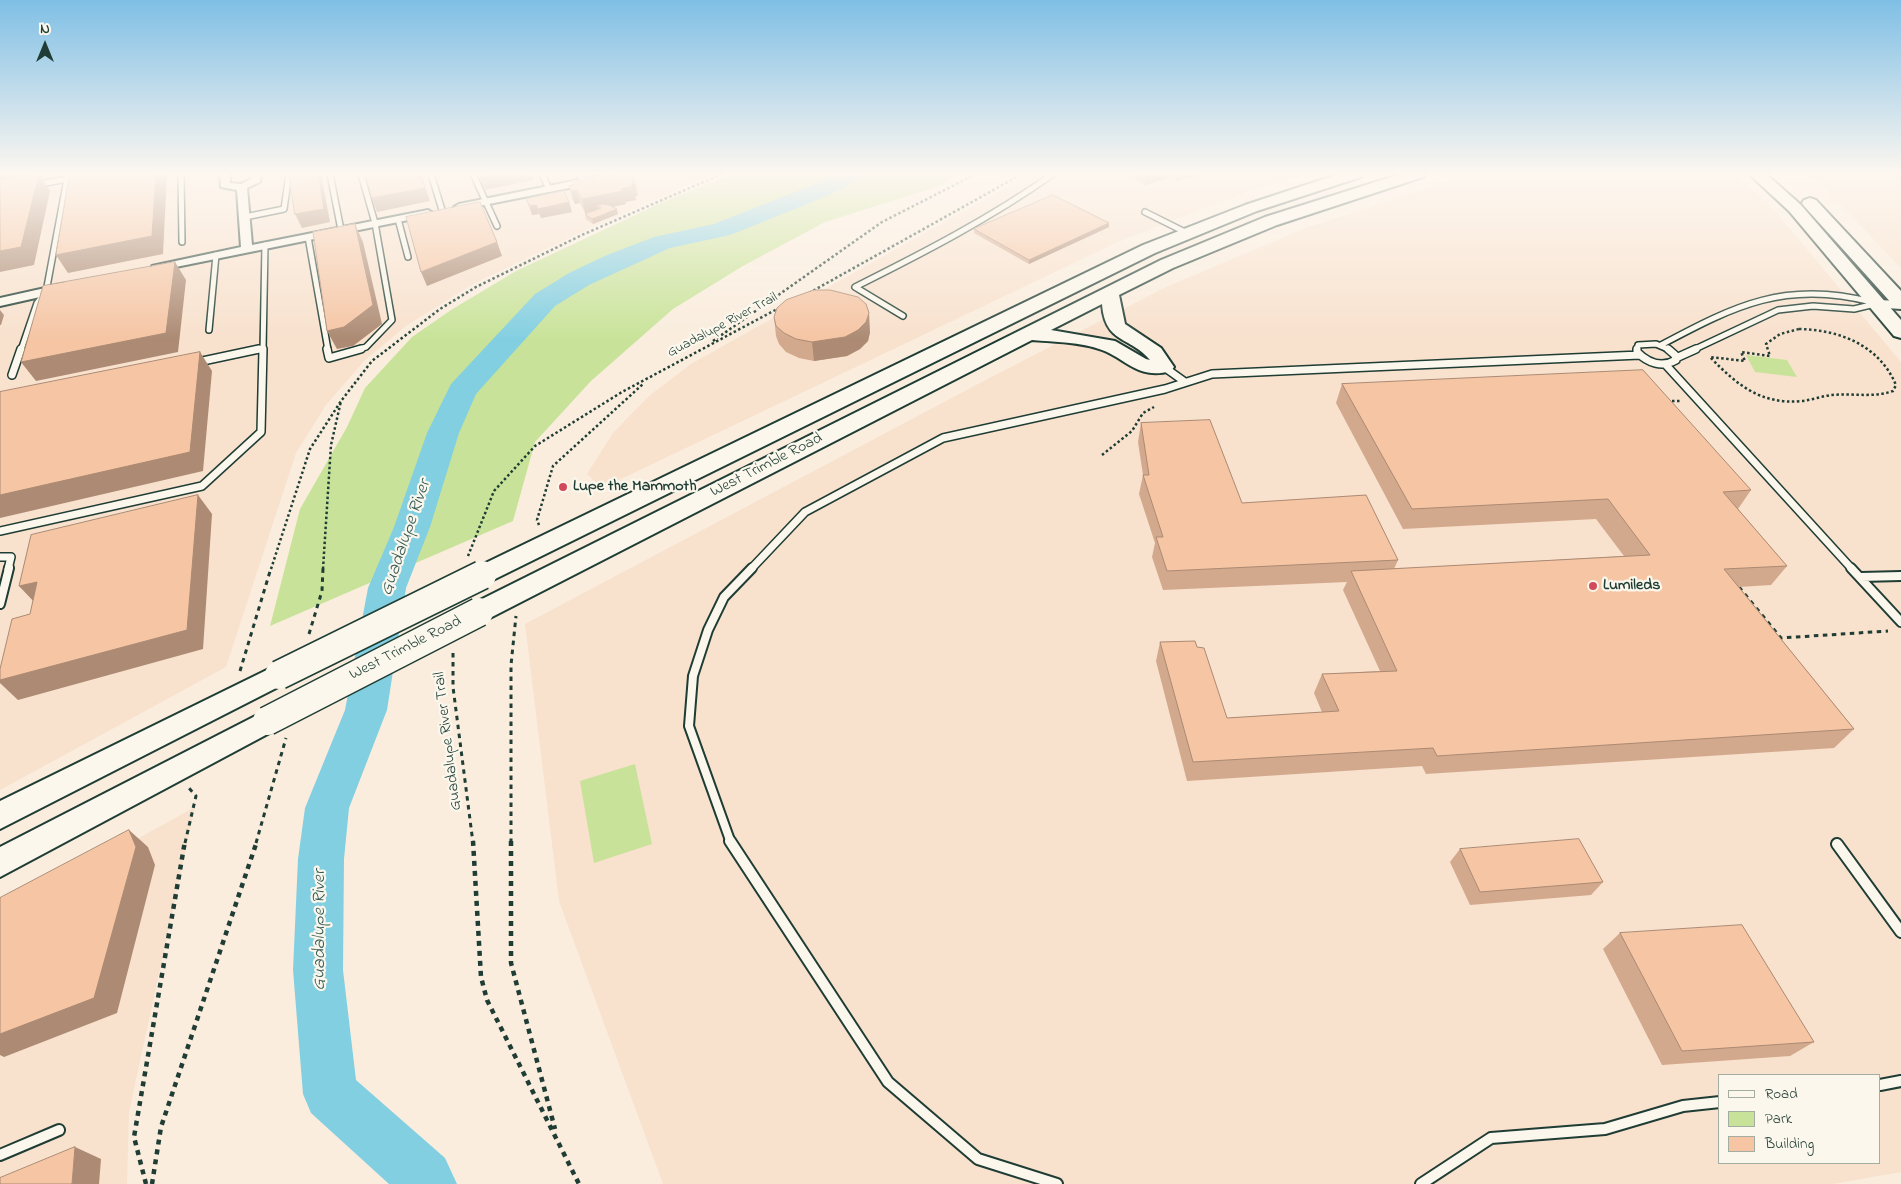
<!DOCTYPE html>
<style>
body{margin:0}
#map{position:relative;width:1901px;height:1184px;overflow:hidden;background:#faedde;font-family:"Indie Flower",sans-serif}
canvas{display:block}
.legend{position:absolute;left:1718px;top:1074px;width:162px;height:90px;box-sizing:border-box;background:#fbf7ec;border:1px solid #a3ada2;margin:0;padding:6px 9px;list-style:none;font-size:15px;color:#1f3d34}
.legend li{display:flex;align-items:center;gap:10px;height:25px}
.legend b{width:25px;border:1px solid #a3ada2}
.north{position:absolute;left:20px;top:20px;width:50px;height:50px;-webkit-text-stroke:4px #fbf7ec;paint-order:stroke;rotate:0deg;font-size:14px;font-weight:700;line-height:20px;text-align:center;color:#1f3d34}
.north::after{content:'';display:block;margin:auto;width:18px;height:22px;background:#1f3d34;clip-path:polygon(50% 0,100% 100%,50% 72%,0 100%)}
</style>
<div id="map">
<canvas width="1901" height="1184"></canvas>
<ul class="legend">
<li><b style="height:6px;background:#fbf7ec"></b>Road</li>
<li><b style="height:14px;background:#c8e399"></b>Park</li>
<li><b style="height:14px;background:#f5c5a4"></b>Building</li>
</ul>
<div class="north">N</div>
</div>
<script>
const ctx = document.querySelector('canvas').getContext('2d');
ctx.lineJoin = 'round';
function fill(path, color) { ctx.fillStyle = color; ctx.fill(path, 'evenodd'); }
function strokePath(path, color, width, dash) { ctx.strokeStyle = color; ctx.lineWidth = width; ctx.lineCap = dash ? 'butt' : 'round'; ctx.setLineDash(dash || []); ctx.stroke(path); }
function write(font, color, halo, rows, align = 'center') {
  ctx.font = font + ' "Indie Flower",sans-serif'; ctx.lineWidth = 4.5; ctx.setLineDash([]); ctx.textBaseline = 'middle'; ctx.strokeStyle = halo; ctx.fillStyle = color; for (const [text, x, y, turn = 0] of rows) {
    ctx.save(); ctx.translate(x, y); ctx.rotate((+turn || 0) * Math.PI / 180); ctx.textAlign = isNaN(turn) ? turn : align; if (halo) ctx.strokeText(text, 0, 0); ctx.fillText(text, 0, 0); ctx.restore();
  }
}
fill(new Path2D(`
 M0,174H713L582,232L473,284L406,326L364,361L326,405L296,453L226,667L0,790Z
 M1030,174H1308L1249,191L1118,242L602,488L587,474L613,433L649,396L691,364Z
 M1471,174H1734L1770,205L1901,362V1172L1833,1184H663L559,901L525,624L980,383L1166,287L1308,227ZM1720,1075H1880V1163H1720Z
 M1805,174H1901V268L1823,187Z
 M195,807L129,1112L127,1184H0V915Z`), '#f8e1cd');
fill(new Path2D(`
 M732,174H959L940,186L825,222L743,266L673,309L591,381L535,442L513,521L270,626L300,509L347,427L365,388L412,337L451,310L516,271L663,202Z
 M1746,355L1787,360L1797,377L1755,372Z
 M635,764L652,844L594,863L580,781Z`), '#c8e399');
fill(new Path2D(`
 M833,174H863L859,179L829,195L753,226L730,235L670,248L589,285L555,306L476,394L459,433L430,527L406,588L387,710L349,808L344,859L343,970L356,1080L445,1158L457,1184H389L311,1113L303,1094L293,970L298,859L305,808L345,710L368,588L394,527L427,433L451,384L535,294L569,273L607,255L654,237L714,224L813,185Z`), '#82cfe1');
const serviceFar3 = new Path2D(`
 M181,174L182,242
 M330,174L341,230
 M431,174L442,210
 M473,174L497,226
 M542,174L549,189
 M579,174L584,182
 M35,185L67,179L68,176
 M1145,212L1187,233
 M245,217L284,209L289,174
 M398,219L408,257
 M308,237L328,350
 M903,316L855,287C923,253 991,218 1053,174
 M209,330L216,255
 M1661,345C1738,304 1784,281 1872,302
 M21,350L37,303L46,292L67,179L96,174
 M254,350L262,348
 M263,350L265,245
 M356,350L366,347L392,320L375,223L361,174
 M1637,350L1638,345L1656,344L1670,350
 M1693,350L1778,310L1813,306L1854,309L1875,304`);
const serviceFar2 = new Path2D(`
 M327,349L329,358L361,349
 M1637,349V352C1648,363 1662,368 1676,360L1675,355L1668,349
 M1676,358L1696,349
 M198,362L259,349
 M1665,364L1852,569
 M1164,367L1185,382
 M12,375L21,349
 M0,531L202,486L261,432L263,349
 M0,557H11L8,569
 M751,569L805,512L943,438L1165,389L1212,374L1640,355`);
const serviceFar1 = new Path2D(`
 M1851,568L1901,622
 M1861,577L1901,576
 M0,604L9,568
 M731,843L689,726L693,676L708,630L724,597L752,568`);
const service = new Path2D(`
 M730,841L888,1082L978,1159L1057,1184
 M1837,844L1901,932
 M1880,1085L1901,1081
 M0,1155L59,1130
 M1421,1184L1491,1138L1605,1129L1683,1106L1720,1102`);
const minor = new Path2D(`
 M220,174H230V183L241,184L251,179V174H261L260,182L247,188L252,245L428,210L433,213L428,216L156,271L152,270V266L241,247L237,190L221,187Z
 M608,174H629L624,177L459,210L454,207L459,204Z
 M63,284L67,285V291L0,306V298Z
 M1876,300L1901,301V309L1872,307L1870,304L1872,301Z`);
const primary = new Path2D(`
 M1339,174H1363L1361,177L1257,211L1155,253L491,581L482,584L473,581L470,575L473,569L1143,245L1245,205Z
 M1401,174H1425L1423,177L1277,225L1173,268L1119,295L1125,324L1161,348L1174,367L1171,371C1138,380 1128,360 1102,350C1081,342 1054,342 1032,340L488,619L479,621L470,619L466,612L470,605L1161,260L1265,217ZM1102,304C1105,344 1130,336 1150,360L1146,359L1115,341L1051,330Z
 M1749,174H1766L1801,205L1901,320V338L1894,336L1789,211Z
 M1810,198L1816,200L1901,291V308L1894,306L1804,206L1802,203L1804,200Z
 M279,664L288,668L292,675L288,682L0,829V801Z
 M267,710L277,713L281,721L277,729L0,877V847Z`);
strokePath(serviceFar3, '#1f3d34', 8);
strokePath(serviceFar2, '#1f3d34', 10);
strokePath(serviceFar1, '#1f3d34', 12);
strokePath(service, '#1f3d34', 14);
strokePath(minor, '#1f3d34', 4);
strokePath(primary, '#1f3d34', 4);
strokePath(new Path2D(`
 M1190,177L1201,174
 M809,293L1022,174
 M1799,329C1840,330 1879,345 1896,385L1893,391C1873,398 1853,393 1832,395C1822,396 1812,400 1802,401C1761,405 1737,385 1710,357L1745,361L1741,352L1770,356L1766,344L1780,334Z
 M713,341L882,222L976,174
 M1667,401H1680
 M1102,455L1132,431L1143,413L1154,407
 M539,525L537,520L553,466L643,384
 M468,556L494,491L535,446L622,392L779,308
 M271,569L310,449L341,401L372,361L440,309L476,287L584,234L722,174
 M323,569L331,445L341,401`), '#1f3d34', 2.5, [2.5, 2.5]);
strokePath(new Path2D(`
 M1739,587L1781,638L1888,631
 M309,634L322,591L323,568
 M453,653V687L473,843
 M240,671L271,568
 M185,843L196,796L188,787
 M256,843L286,738
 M511,843V665L516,616`), '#1f3d34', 3, [4.5, 4.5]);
strokePath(new Path2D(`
 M473,841L481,977L487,1000L579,1184
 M511,841V963L555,1129
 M146,1184L134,1137L185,841
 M152,1184L161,1127L257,841`), '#1f3d34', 4.5, [5, 5]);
strokePath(serviceFar3, '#fbf7ec', 5);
strokePath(serviceFar2, '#fbf7ec', 7);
strokePath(serviceFar1, '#fbf7ec', 8);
strokePath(service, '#fbf7ec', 10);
fill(minor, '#fbf7ec');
fill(primary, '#fbf7ec');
const primaryBridge = new Path2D(`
 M279,675L482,575
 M267,721L479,612`);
strokePath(primaryBridge, '#1f3d34', 31, []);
strokePath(primaryBridge, '#fbf7ec', 28);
fill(new Path2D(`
 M1129,174H1200L1177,181L1171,177L1145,185Z
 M635,182L638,196H635L636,200L625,202L626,204L612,207L618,214L593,224L586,219L585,214L595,210L585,213L580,203L575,204L572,199L569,186Z
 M526,199L569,202L572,212L541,218L539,214L532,215Z
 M1109,223V227L1029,264L974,233V229Z
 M774,317L870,332L868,341L860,349L847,356L814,361L799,358L786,352L779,344L776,336Z
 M1342,384L1751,490L1738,509L1787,566L1771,585L1739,587L1854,729L1834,748L1426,774L1422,766L1187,781L1156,661L1160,642L1227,718L1322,712L1314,693L1322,674L1380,671L1343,590L1347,582L1163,590L1152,557L1155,543L1139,494L1143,475L1138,442L1141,423L1242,503L1398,560L1394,569L1624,556L1596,519L1403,529L1336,403Z
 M1460,849L1603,882L1591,895L1470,905L1450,862Z
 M1620,933L1814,1042L1790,1056L1662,1065L1603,949Z`), '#d3a98d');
fill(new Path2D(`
 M0,174H42L40,175L50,191L34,265L0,272Z
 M156,174H167L163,254L68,273L56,255Z
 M318,174H321L330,222L302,228L295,214Z
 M420,174H421L430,201L377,212L372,198Z
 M494,174H532L534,180L484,190L480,177Z
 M1146,174H1171V177L1145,185Z
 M1178,174H1200L1177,181Z
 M635,182L638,196H635L636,200L625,202L626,204L601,209L597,205L598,210L585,213L582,199L621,189L631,183Z
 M577,190L580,203L575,204L571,191Z
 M569,202L572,212L541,218L538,209Z
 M536,205L539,214L532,215L530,206Z
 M617,209L618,214L593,224L592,219Z
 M1109,223V227L1029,264V260Z
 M355,224L363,242L382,324L353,346L337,349L327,331Z
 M497,242L502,256L427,286L421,272Z
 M175,262L186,280L178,352L36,381L21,362Z
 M0,310L4,315L1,325H0Z
 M869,313L870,332L868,341L860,349L847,356L814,361L812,342Z
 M200,352L212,371L203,471L0,518V495Z
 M198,495L212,514L203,649L18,700L0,683V680Z
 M37,582L38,606L19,586Z
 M129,830L148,847L155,865L117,1013L4,1057L0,1055V1034Z
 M75,1147L101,1159L99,1184H72Z`), '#ac8a73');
const building = new Path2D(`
 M35,174H39L21,247L0,251V180Z
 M70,174H156L152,236L56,255Z
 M289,174H318L324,209L295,214Z
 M366,174H420L425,188L372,198Z
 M479,174H494L480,177Z
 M617,174H630L635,182L631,183L633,186L621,189L623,191L582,199L577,190L571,191L569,186L574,185L573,183Z
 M564,191L569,202L538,209L536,205L530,206L526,199Z
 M1053,195L1109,223L1029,260L974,229Z
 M480,202L497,242L421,272L406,217Z
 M604,204L609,205L617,209L592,219L585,214L601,208L597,205Z
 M355,224L373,305L344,327L327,331L313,232Z
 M175,262L166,333L21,362L43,286Z
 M814,290H830L858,297L866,304L869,313L866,322L858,330L845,337L812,342L796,339L784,333L776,326L774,317L777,308L786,300Z
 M200,352L190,452L0,495V392Z
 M1643,370L1751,490L1723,492L1787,566L1724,569L1854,729L1437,756L1433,748L1193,762L1160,642L1195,641L1197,647L1204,648L1227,718L1339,711L1322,674L1397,671L1351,571L1650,555L1608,499L1412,509L1342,384Z
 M1210,420L1242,503L1366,495L1398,560L1167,571L1156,537H1163L1143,475H1149L1141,423Z
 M198,495L187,630L0,680V669L12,619L30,614L37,582L19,586L31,535Z
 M129,830L136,847L94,998L0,1034V898Z
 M1579,839L1603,882L1480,892L1460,849Z
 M1742,925L1814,1042L1682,1051L1620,933Z
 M75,1147L72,1184H0V1178Z`);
fill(building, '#f5c5a4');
strokePath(building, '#ac8a73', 1);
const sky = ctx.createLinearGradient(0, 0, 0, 340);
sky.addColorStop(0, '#7fbfe5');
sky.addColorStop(0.51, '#fdf7f0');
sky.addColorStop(1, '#fdf7f000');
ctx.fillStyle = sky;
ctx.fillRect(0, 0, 1901, 340);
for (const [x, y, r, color] of [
 [563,487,5,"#d1495b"],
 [1593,586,5,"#d1495b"]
]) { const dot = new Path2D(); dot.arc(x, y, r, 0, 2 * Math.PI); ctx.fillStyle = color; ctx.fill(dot); strokePath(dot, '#fbf7ec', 2); }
write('14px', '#1f3d34', '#fbf7ec', [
 ["Guadalupe River Trail",723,326,-28]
]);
write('16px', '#1f3d34', '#fbf7ec', [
 ["West Trimble Road",767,466,-27],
 ["West Trimble Road",406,649,-27],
 ["Guadalupe River Trail",449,741,-97]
]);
write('bold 16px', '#1f3d34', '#fbf7ec', [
 ["Lupe the Mammoth",573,487],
 ["Lumileds",1603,586]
], 'left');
write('italic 18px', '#335a57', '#fbf7ec', [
 ["Guadalupe River",407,538,-71],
 ["Guadalupe River",321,930,-90]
]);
</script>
